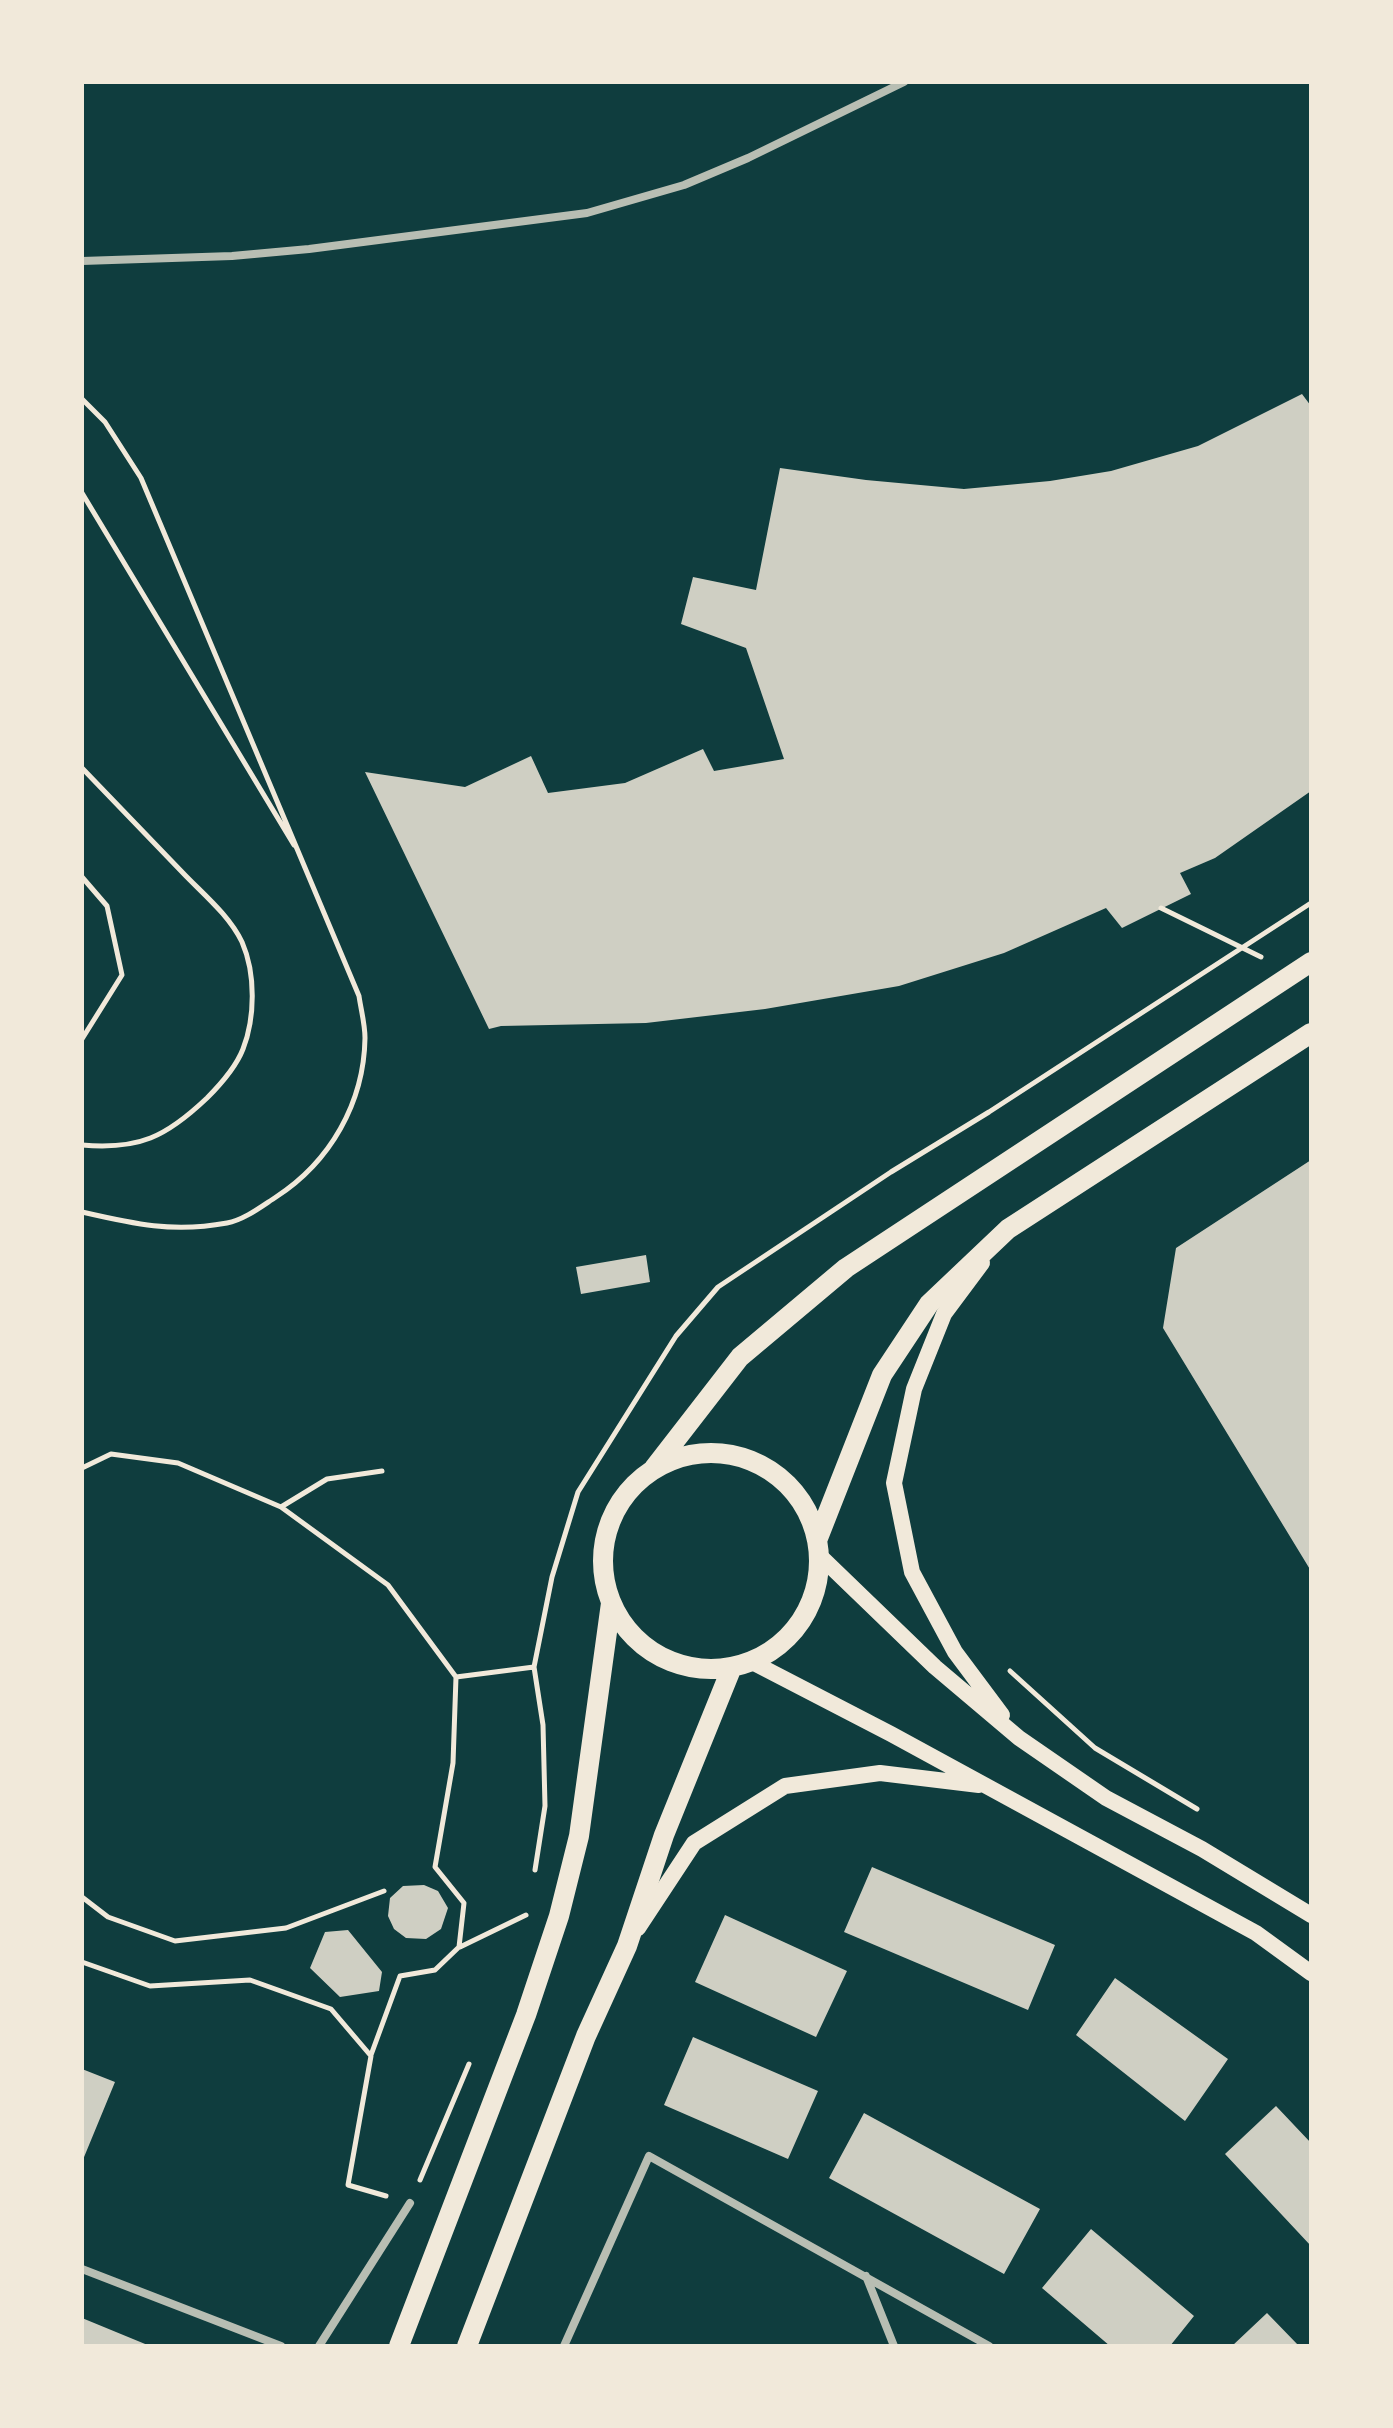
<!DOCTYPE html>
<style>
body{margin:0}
#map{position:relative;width:1393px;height:2428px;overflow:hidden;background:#0f3d3e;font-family:Bitter,serif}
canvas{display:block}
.frame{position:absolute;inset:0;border:84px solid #f1e9da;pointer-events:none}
</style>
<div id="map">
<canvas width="1393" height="2428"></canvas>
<div class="frame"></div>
</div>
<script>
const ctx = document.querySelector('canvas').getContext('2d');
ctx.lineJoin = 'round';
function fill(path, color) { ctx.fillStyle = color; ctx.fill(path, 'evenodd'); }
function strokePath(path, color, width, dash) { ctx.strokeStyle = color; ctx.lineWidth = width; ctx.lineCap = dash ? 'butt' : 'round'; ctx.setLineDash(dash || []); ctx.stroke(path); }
fill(new Path2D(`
 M1302,394L1311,406V791L1215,858L1180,873L1191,894L1122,928L1106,908L1004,953L899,986L765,1009L646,1023L501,1026L489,1029L365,772L465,787L531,756L548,793L625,783L703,749L714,771L784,759L746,648L681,624L693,577L756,590L780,468L866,480L964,489L1050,481L1111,471L1198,446Z
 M1311,1160V1571L1163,1328L1176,1248Z
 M646,1255L650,1282L581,1294L576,1267Z
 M872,1867L1055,1945L1028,2010L844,1932Z
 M424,1885L438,1891L448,1908L441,1929L426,1939L406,1938L394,1929L388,1916L390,1898L403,1886Z
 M725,1915L847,1971L816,2037L695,1982Z
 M348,1930L382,1972L379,1991L340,1997L310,1968L325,1932Z
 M1115,1978L1228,2059L1185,2121L1076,2035Z
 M693,2037L818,2091L788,2159L664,2105Z
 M82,2069L115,2082L82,2162Z
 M1276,2106L1311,2143V2246L1225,2154Z
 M864,2113L1040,2209L1004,2274L829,2178Z
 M1091,2229L1194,2316L1170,2346H1110L1042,2288Z
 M1267,2313L1299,2346H1232Z
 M82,2318L150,2346H82Z`), '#cfcfc3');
strokePath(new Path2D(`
 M82,399L105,422L141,478L359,996C361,1010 365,1024 365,1038C364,1103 330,1162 276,1197C262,1206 244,1220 227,1223C173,1233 134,1224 82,1212
 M82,493L294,845
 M82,768C116,803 149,838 183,873C203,894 229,915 242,942C256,974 255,1018 243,1049C236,1067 220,1085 207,1098C166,1137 139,1150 82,1145
 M82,877L107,906L122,975L82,1039
 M1161,908L1261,957
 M82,1468L111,1454L178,1463L281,1507L388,1585L456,1677L534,1667L543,1725L545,1806L535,1870
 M281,1507L327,1479L382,1471
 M534,1667L552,1577L578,1492L676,1336L718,1287L891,1172L989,1112L1311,903
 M1010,1671L1095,1748L1197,1809
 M82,1897L108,1917L175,1941L286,1928L384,1891
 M460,1947L526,1915
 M82,1962L150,1986L250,1980L331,2009L371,2056L348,2185L386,2196
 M371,2055L400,1976L435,1970L459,1947L464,1903L435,1867L453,1763L456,1677
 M420,2180L469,2064`), '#f1e9da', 5);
strokePath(new Path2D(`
 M82,261L232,256L309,249L587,213L684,185L748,158L904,82
 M82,2269L281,2346
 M866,2276L894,2346
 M319,2346L410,2203
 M564,2346L649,2156L989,2346`), '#b8beb3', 8);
strokePath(new Path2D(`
 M982,1263L944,1314L914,1389L894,1483L912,1572L955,1652L1002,1715
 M821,1557L935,1667L1019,1738L1106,1798L1202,1849L1311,1915
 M752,1662L891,1734L1256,1933L1311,1973
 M638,1928L694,1843L785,1786L880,1773L979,1785`), '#f1e9da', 16);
strokePath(new Path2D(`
 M603 1561a108 108 0 1 1 216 0a108 108 0 1 1-216 0Z
 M654,1468L740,1357L846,1268L1311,962
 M818,1538L882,1375L929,1304L1008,1229L1311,1033
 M399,2346L526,2015L559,1916L579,1836L611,1603
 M467,2346L586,2036L627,1946L664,1835L732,1667`), '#f1e9da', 20);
</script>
